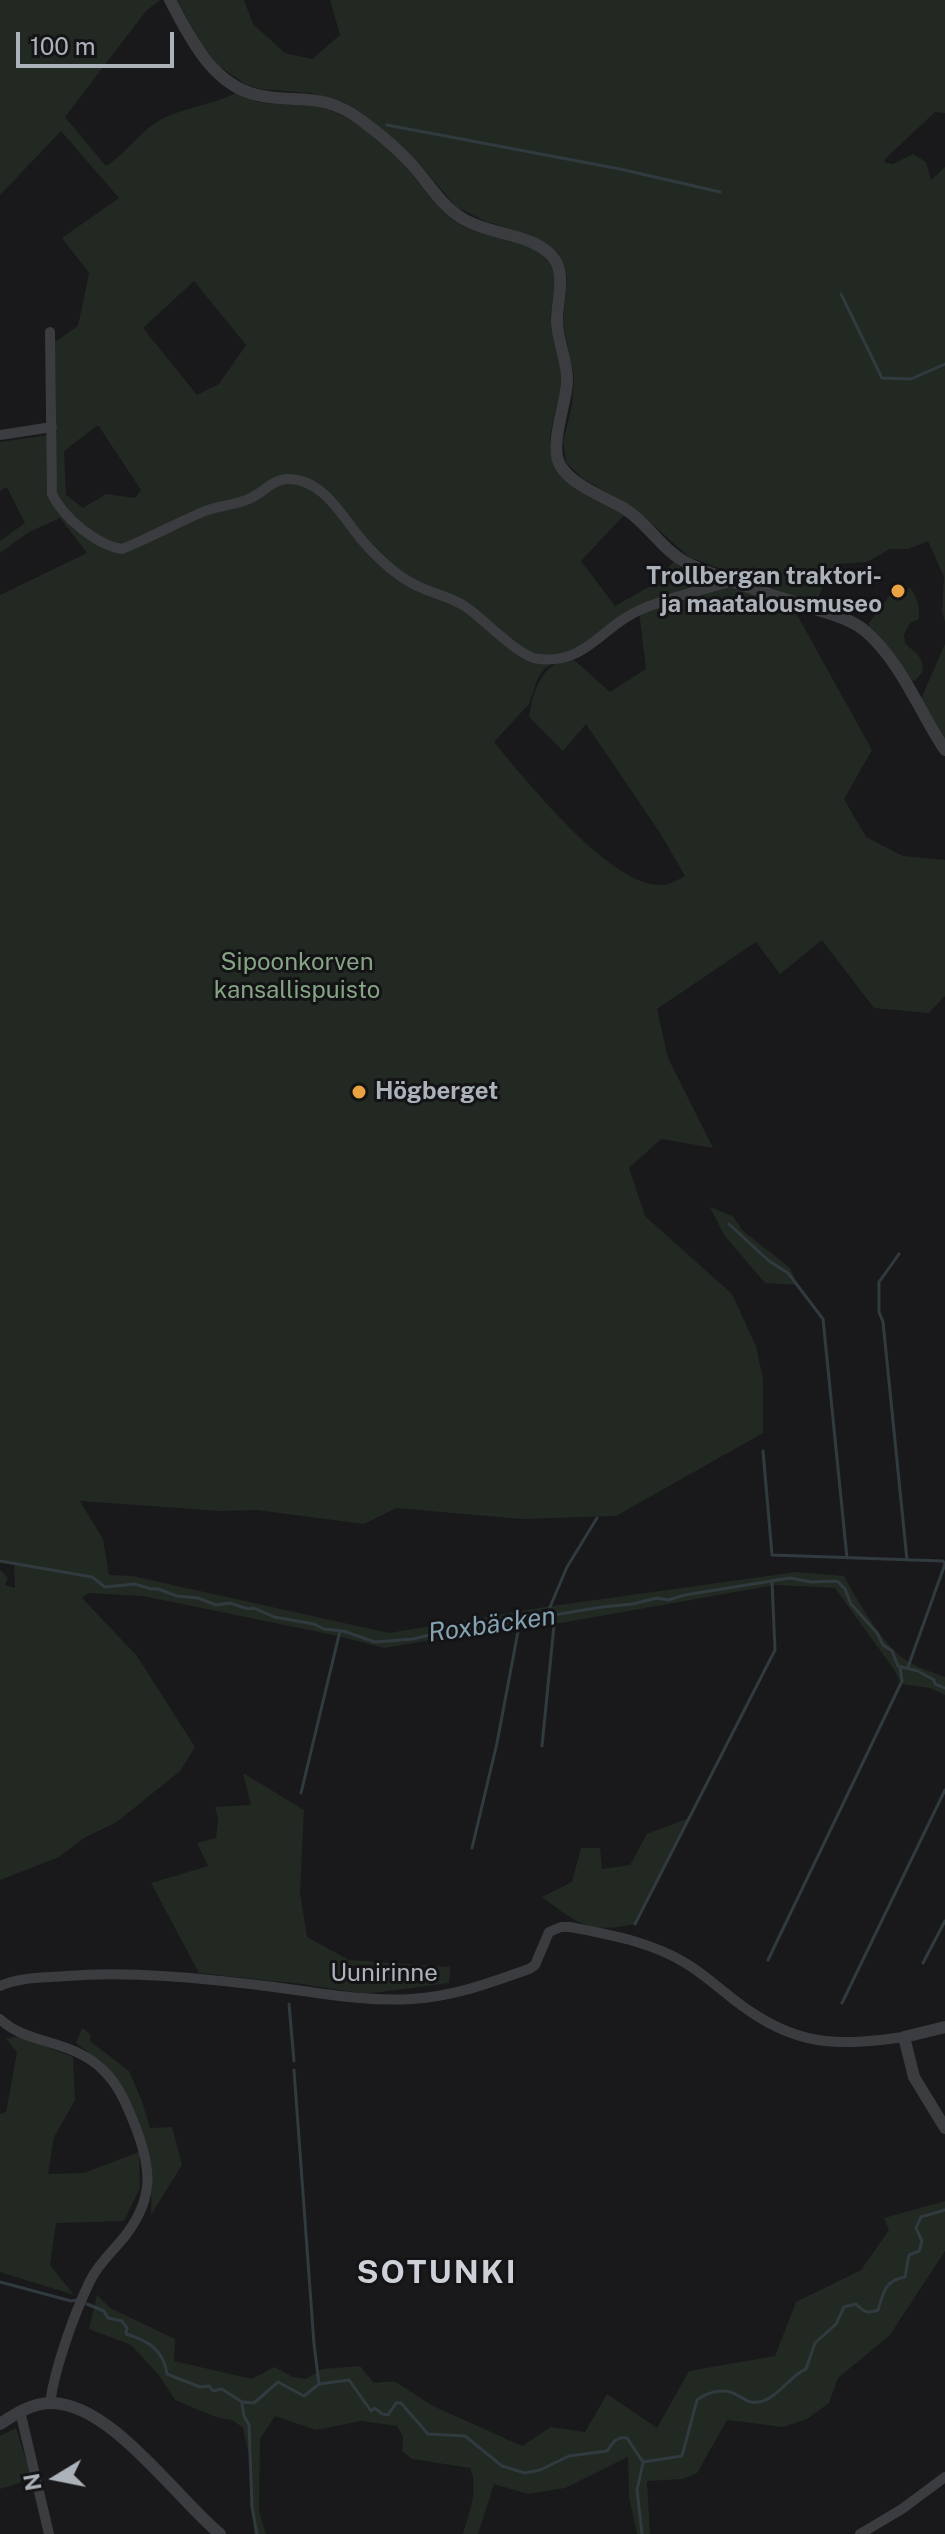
<!DOCTYPE html>
<meta charset="utf-8">
<style>
body{margin:0}
#map{position:relative;width:945px;height:2534px;overflow:hidden;background:#19191b;font-family:"Public Sans",sans-serif}
canvas{display:block}
.north{position:absolute;left:16px;top:2438px;width:80px;height:80px;-webkit-text-stroke:6px #141416;paint-order:stroke;rotate:260deg;font-size:22px;font-weight:700;line-height:32px;text-align:center;color:#acb2ba}
.north::after{content:'';display:block;margin:auto;width:28px;height:36px;background:#acb2ba;clip-path:polygon(50% 0,100% 100%,50% 72%,0 100%)}
.scale{position:absolute;left:16px;top:32px;width:158px;height:36px;box-sizing:border-box;border:4px solid #acb2ba;border-top:0;padding-left:10px;font-size:24px;line-height:28px;white-space:nowrap;color:#acb2ba;-webkit-text-stroke:6px #141416;paint-order:stroke}
</style>
<div id="map">
<canvas width="945" height="2534"></canvas>
<div class="north">N</div>
<div class="scale">100 m</div>
</div>
<script>
const ctx = document.querySelector('canvas').getContext('2d');
ctx.lineJoin = 'round';
function fill(path, color) { ctx.fillStyle = color; ctx.fill(path, 'evenodd'); }
function strokePath(path, color, width, dash) { ctx.strokeStyle = color; ctx.lineWidth = width; ctx.lineCap = dash ? 'butt' : 'round'; ctx.setLineDash(dash || []); ctx.stroke(path); }
function write(font, color, halo, rows, align = 'center') {
  ctx.font = font + ' "Public Sans",sans-serif'; ctx.lineWidth = 6; ctx.setLineDash([]); ctx.textBaseline = 'middle'; ctx.strokeStyle = halo; ctx.fillStyle = color; for (const [text, x, y, turn = 0] of rows) {
    ctx.save(); ctx.translate(x, y); ctx.rotate((+turn || 0) * Math.PI / 180); ctx.textAlign = isNaN(turn) ? turn : align; if (halo) ctx.strokeText(text, 0, 0); ctx.fillText(text, 0, 0); ctx.restore();
  }
}
fill(new Path2D(`
 M0,0H160L146,11L65,117L106,166C127,153 141,129 164,118C186,107 212,105 236,93C243,96 251,100 258,102C284,107 311,101 336,113C363,125 393,151 412,174C427,193 440,213 462,226C486,239 536,240 550,264C560,282 549,305 551,324C552,342 561,360 561,378C561,397 554,413 551,432C543,481 588,496 624,515L581,561L615,606L654,584L674,561L682,569L720,583L638,609L544,669L537,680L529,704L494,742C525,779 611,888 662,885C669,885 679,879 685,876L660,833L586,724L563,751L529,717C533,689 542,663 572,658L610,692L646,669L639,611L726,585L790,602L872,750L844,799L866,837L903,856L945,860V996L929,1013L874,1008L822,940L780,974L756,942L657,1009L668,1058L713,1148L661,1139L629,1168L645,1216L732,1294L756,1346L763,1379V1433L616,1516L522,1519L396,1508L364,1524L257,1510L220,1511L80,1501L103,1539L109,1575L132,1576L389,1633L545,1607L796,1572L844,1576C857,1600 882,1643 904,1659C917,1667 931,1672 945,1677V1695L930,1688L901,1684L895,1671L835,1588L775,1585L561,1623H533L384,1648L338,1636L143,1596L88,1593L82,1598L137,1656L195,1747L180,1771L117,1822L84,1838L59,1857L0,1880V1570L8,1578L5,1585L15,1588L14,1564L0,1560V595L87,553L60,518L29,532L0,553V541L25,523L7,487L0,491V442L56,434L55,342L78,326L89,273L62,238L119,198L61,131L0,195ZM194,281L246,345L219,384L197,395L143,328ZM98,425L141,490L135,498L106,494L83,508L66,495L64,451Z
 M177,0H244L253,24L285,53L312,59L340,35L330,0H945V113L935,112L884,160L886,163L893,164L913,154L926,162L931,180L945,167V622L942,612L944,577L928,541L908,549H890L867,562L839,564L828,573L819,596L813,603L689,557L633,507L582,478L566,462L563,442L572,405L574,376L563,323L567,278L558,253L531,235L485,221L456,207L418,162L362,113L342,101L311,93L260,89L245,84L218,65L202,45Z
 M898,584L907,585L899,593L903,598L909,587C917,595 920,608 919,619L910,623L904,635L905,643C916,654 922,654 923,671L915,681L909,680L869,627V623Z
 M945,644V741L921,699Z
 M710,1207L733,1216L742,1230L790,1268L798,1285L765,1283L724,1235Z
 M243,1773L304,1810L300,1893L307,1937L349,1960L450,1967L449,1983L365,1994L302,1984L199,1973L151,1883L208,1866L197,1843L216,1838L218,1819L215,1807L251,1805Z
 M689,1818L635,1924C589,1934 578,1924 542,1897L572,1882L581,1848H600L602,1869L630,1865L647,1834Z
 M82,2028L90,2034V2041L129,2071L142,2101L150,2128L172,2127L182,2165L151,2215C155,2145 135,2084 76,2043Z
 M18,2036L73,2057L75,2100L54,2137L48,2174L84,2173L139,2152L140,2188L124,2221L56,2223L50,2265L74,2295L0,2272V2114L6,2112L17,2052L6,2039Z
 M945,2201V2251L890,2335L838,2378L829,2403L807,2419L783,2427L727,2420L697,2473L683,2479L647,2481L650,2534H637L629,2497L628,2457L565,2488L528,2494L494,2484L478,2534H463C469,2514 479,2489 470,2468L412,2459L402,2451L403,2437L397,2426L361,2421L316,2430L275,2416L260,2439L259,2512L266,2534H254L249,2456L243,2428L234,2421L213,2416L175,2400L159,2375L131,2345L89,2329L97,2295L110,2308L175,2339L174,2361L252,2379L274,2367L293,2377L306,2379L322,2369L360,2366L374,2383L394,2381L433,2406L522,2446L551,2427L585,2432L607,2394L657,2428L689,2371L775,2356L796,2302L861,2270L889,2230L884,2218Z
 M16,2428L32,2479L0,2489V2436Z`), '#212922');
strokePath(new Path2D(`
 M387,125L620,169L720,192
 M841,294L882,378L911,379L945,364
 M729,1224L769,1261L788,1273L823,1319L847,1558
 M899,1254L879,1282V1312L883,1322L907,1560
 M763,1451L772,1555L943,1561L945,1564L908,1667
 M0,1561L92,1577L105,1587L135,1584L151,1589H158L177,1596L198,1598L216,1605L230,1603L248,1609L254,1608L274,1617L314,1624L324,1629L343,1631L375,1642L413,1639L450,1630L457,1631L602,1607L633,1604L657,1598L668,1600L685,1595L790,1578L811,1582L837,1581L845,1589L851,1604L877,1633L883,1645L892,1651L898,1666L918,1671L934,1680L935,1684L945,1688
 M547,1614L567,1567L597,1518
 M542,1746L555,1615
 M301,1793L340,1631
 M472,1848L497,1743L520,1621
 M635,1924L775,1650L772,1582
 M768,1960L902,1681L900,1667
 M923,1963L945,1921
 M842,2003L945,1790
 M289,2004L294,2061
 M294,2070L314,2344L319,2384
 M0,2282L71,2301L77,2300
 M87,2304L104,2311L108,2318L122,2321L127,2328L126,2334C147,2340 164,2350 167,2374L200,2387L209,2386L213,2391L222,2389L242,2402L254,2403L278,2382L304,2396L319,2384L349,2380L371,2411L375,2408L382,2414L388,2415L396,2403H401L428,2434L465,2436L502,2466L525,2473L540,2470L569,2456L607,2451C613,2443 616,2436 627,2438L643,2462L682,2456L697,2400C706,2393 722,2388 733,2393C738,2395 746,2401 751,2402C775,2405 787,2377 806,2369L815,2343L836,2324L844,2307L856,2304C864,2312 867,2314 878,2310C884,2292 884,2281 905,2277L909,2255L919,2251L922,2241L916,2228L921,2217L945,2210
 M242,2404L244,2416L249,2425L252,2507L257,2534
 M642,2534L637,2490L643,2463`), '#303a3f', 3);
strokePath(new Path2D(`
 M50,332L52,494C63,517 96,545 122,549C150,538 176,523 205,511C220,505 237,505 251,498C264,492 273,479 288,479C327,479 345,524 369,548C383,563 402,580 422,588C437,595 452,597 466,607C485,620 520,658 539,659C587,664 602,626 640,610C669,597 703,590 733,581
 M0,435L52,427
 M0,1986C19,1977 44,1978 66,1976C132,1971 200,1978 266,1986C315,1992 363,2002 412,1999C456,1996 489,1983 529,1969L535,1965L549,1932L561,1927H570C611,1935 652,1942 687,1964C710,1978 729,1998 751,2012C804,2048 844,2045 904,2037
 M0,2019C27,2045 72,2039 103,2070C120,2086 128,2108 136,2128C151,2168 154,2196 128,2232C116,2249 99,2262 90,2281C74,2314 55,2367 50,2403
 M20,2411L49,2534
 M860,2534L902,2509L945,2477`), '#3a3c40', 10);
strokePath(new Path2D(`
 M170,0C190,37 211,84 257,95C297,104 323,91 361,120C380,134 400,151 415,168C431,187 443,208 465,220C492,235 526,233 549,253C569,271 556,300 557,323C558,343 568,362 567,382C566,405 549,445 560,465C572,486 605,497 625,509C648,523 664,553 689,564C727,582 769,593 809,607C827,613 849,618 864,630C901,661 919,711 945,750
 M945,2027L904,2037L914,2077L945,2128
 M0,2424C15,2414 32,2403 51,2403C111,2403 176,2498 220,2534`), '#3a3c40', 12);
for (const [x, y, r, color] of [
 [898,591,8,"#eba242"],
 [359,1092,8,"#eba242"]
]) { const dot = new Path2D(); dot.arc(x, y, r, 0, 2 * Math.PI); ctx.fillStyle = color; ctx.fill(dot); strokePath(dot, '#141416', 3); }
write('bold 24px', '#acb2ba', '#141416', [
 ["Trollbergan traktori-",882,577],
 ["ja maatalousmuseo",882,605],
 ["Högberget",375,1092,"left"]
], 'right');
write('24px', '#85a484', '#141416', [
 ["Sipoonkorven",297,963],
 ["kansallispuisto",297,991]
]);
write('24px', '#acb2ba', '#141416', [
 ["Uunirinne",384,1974]
]);
write('italic 26px', '#85a2b3', '#141416', [
 ["Roxbäcken",492,1625,-8]
]);
ctx.letterSpacing = '2px';
write('bold 32px', '#cdd1d7', '#141416', [
 ["SOTUNKI",437,2273]
]);
ctx.letterSpacing = '0px';
</script>
